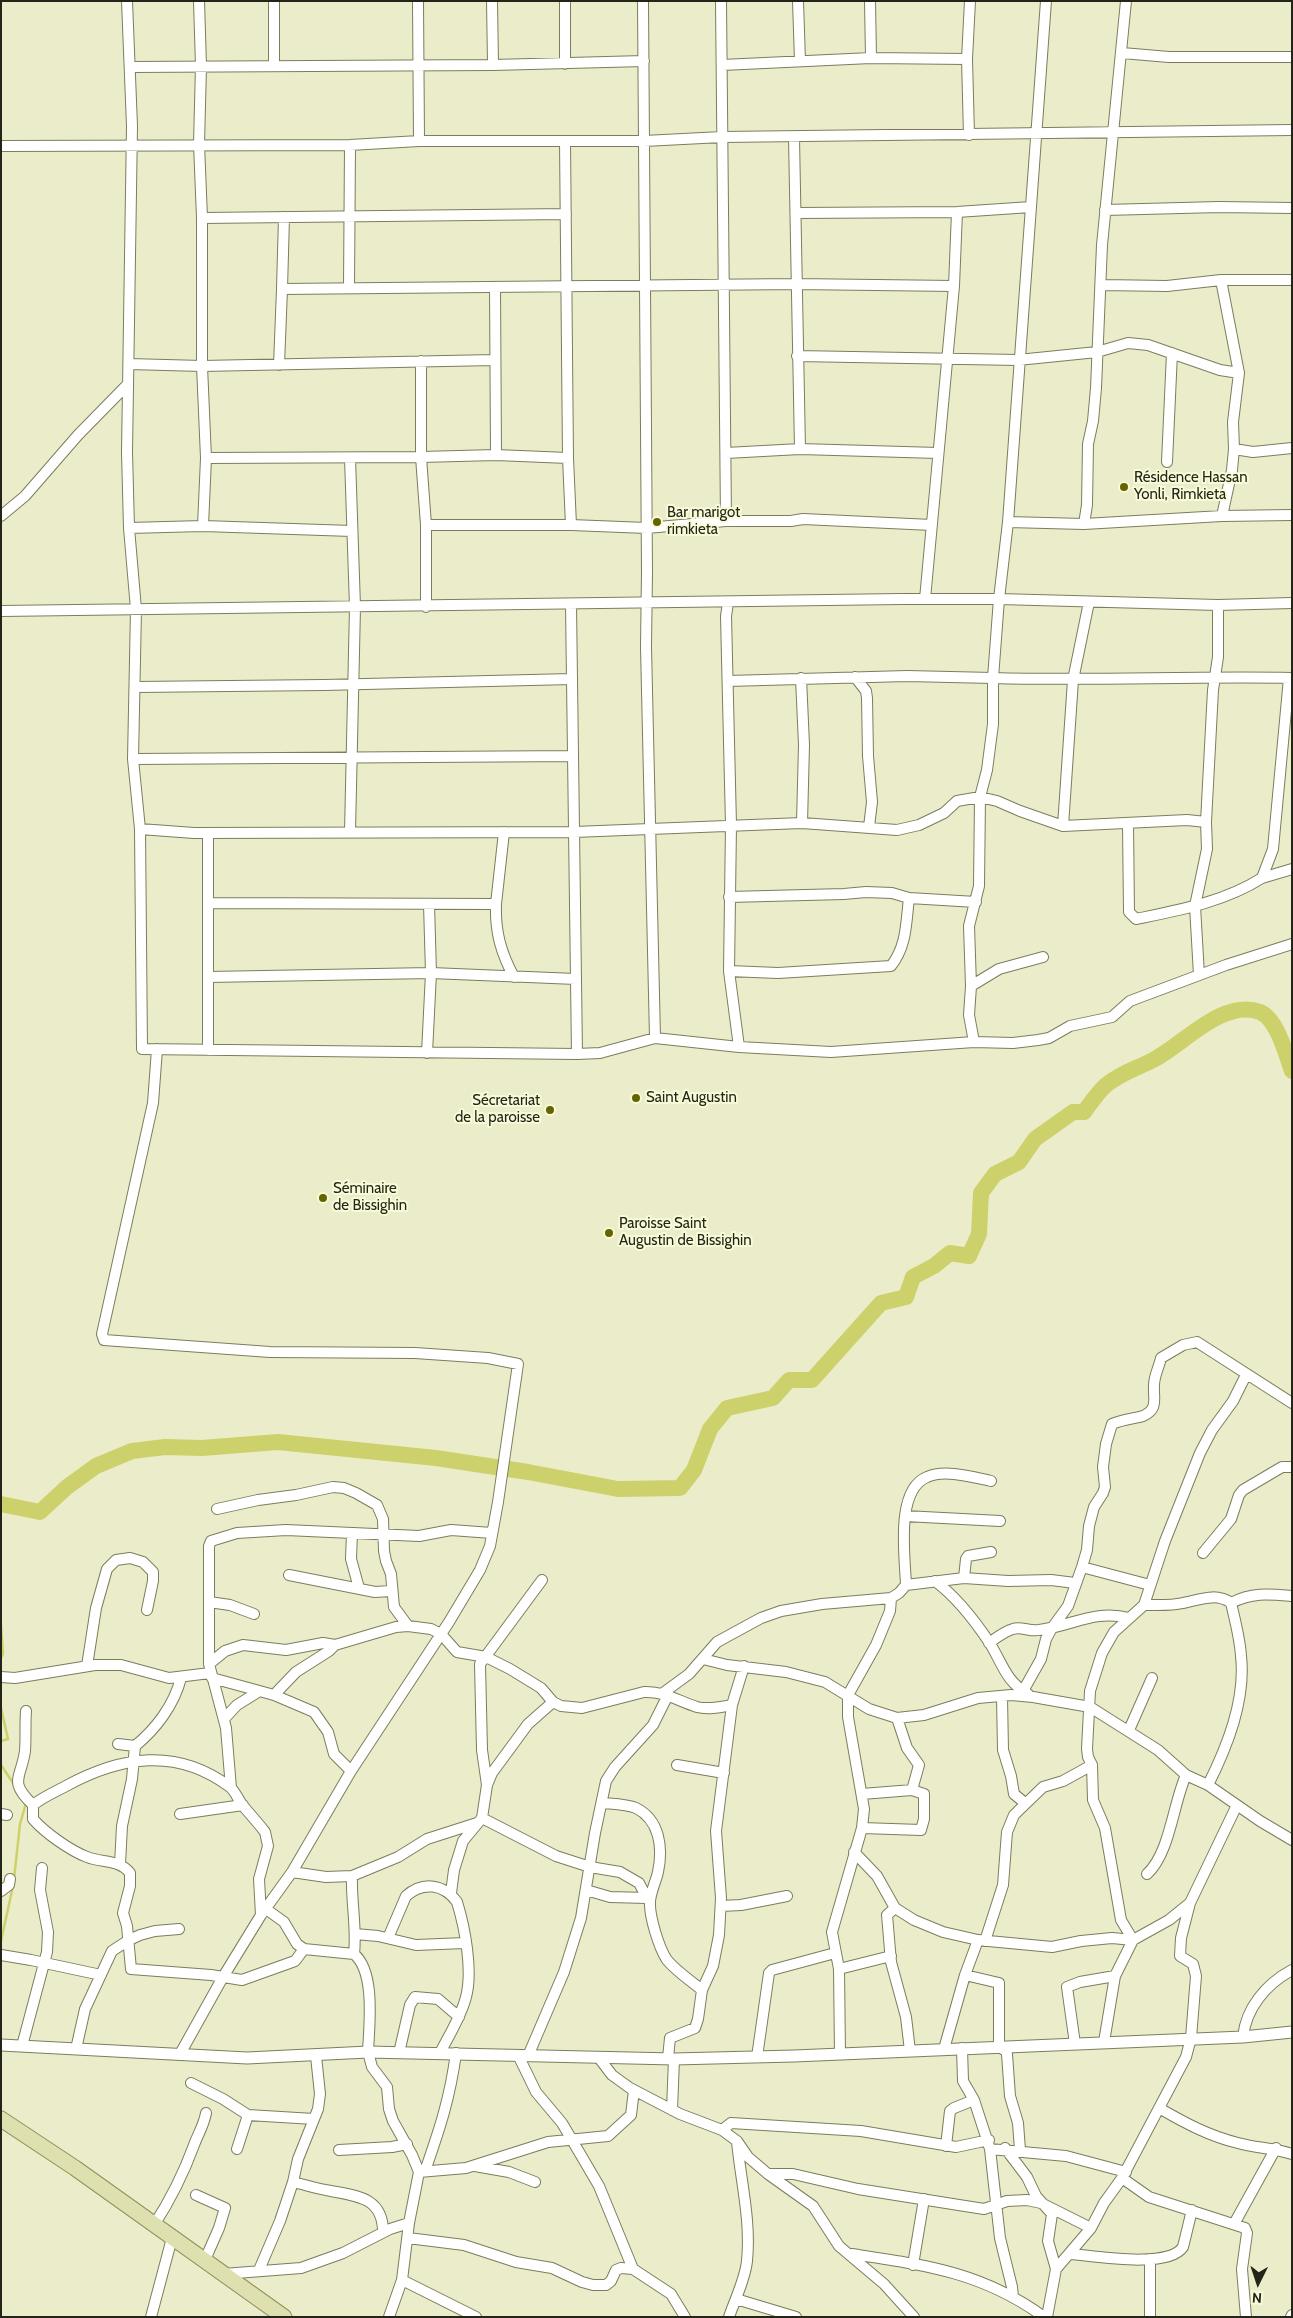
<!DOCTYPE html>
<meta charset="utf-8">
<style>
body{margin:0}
#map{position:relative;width:1293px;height:2318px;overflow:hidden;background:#ebedca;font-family:Cabin,sans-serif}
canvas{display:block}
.frame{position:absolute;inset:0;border:2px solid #242518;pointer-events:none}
.north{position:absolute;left:1233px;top:2258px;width:50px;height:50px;-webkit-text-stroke:4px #f8fbd7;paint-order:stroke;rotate:184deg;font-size:14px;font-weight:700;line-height:20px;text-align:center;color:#242518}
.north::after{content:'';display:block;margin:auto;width:18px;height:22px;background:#242518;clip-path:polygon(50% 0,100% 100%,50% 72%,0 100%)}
</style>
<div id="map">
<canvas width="1293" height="2318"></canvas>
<div class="frame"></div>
<div class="north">N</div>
</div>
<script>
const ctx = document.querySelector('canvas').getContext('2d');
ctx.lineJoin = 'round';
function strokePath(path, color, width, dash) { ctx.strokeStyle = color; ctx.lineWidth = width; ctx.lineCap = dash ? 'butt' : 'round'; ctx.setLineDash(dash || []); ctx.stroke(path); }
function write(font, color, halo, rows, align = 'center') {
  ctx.font = font + ' Cabin,sans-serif'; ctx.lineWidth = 4; ctx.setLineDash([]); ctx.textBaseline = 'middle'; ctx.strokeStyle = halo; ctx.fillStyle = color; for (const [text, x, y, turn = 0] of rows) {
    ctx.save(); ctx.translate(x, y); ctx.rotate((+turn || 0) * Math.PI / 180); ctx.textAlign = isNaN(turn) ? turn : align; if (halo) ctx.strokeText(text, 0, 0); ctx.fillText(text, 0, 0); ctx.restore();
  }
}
strokePath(new Path2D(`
 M1,1625L3,1654L1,1658
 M1,1708L8,1739L1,1741
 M1,1765L15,1786
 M14,1879L20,1824L26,1803
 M1,1941L13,1886`), '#cdd16b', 2.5);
strokePath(new Path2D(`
 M1,1504L40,1512L67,1487L96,1466L132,1451L165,1447L202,1448L278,1442L436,1458L528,1472L618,1489L680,1488L694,1470L710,1429L727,1408L773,1398L789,1380H812L881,1303L906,1297L913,1277L934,1266L950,1253L969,1256L979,1234L981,1193L995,1174L1019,1162L1035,1139L1073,1112H1084C1091,1103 1098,1092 1106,1085C1124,1071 1134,1070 1153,1060C1183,1045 1223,998 1260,1012C1277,1019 1286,1054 1292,1071`), '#cdd16b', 16);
const minor = new Path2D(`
 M127,1L132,126L127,452L129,528L136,609L133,759L140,829L142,1049L577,1054L600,1053L655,1038L739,1047L831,1052L974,1042L1013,1043L1038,1040L1049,1038L1070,1026L1112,1017L1130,1001L1226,965L1292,944
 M199,1L201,66L199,144L202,218V366L206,458L203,526
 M418,1L419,141
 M492,1L493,65
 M643,1L647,571L646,647L655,1038
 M721,1L726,521
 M798,1L800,61
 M870,1L871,58
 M1122,53L1169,57H1292
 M565,64V1
 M722,65L871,58L967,59
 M274,66V1
 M131,67L493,65L644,61
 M969,135L967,59L970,1
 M794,138L800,449
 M565,141L568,458L571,525L647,528L726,521H791L803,519L932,525
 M1,146L350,145L419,141H644L722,137L1292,130
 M1105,210L1219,207L1292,208
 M796,213L957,212L1031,207
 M202,218L566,214
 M1221,280L1239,373L1233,422L1234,449L1232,470L1222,516
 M1102,285L1167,286L1221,280H1292
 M349,287L350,145
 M495,287L496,455
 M282,289L284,217
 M797,356L1018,360L1097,352L1128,343L1148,345L1220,370L1239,373
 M129,364L202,366L494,360
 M279,365L282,289L796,284L954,286
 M1234,449L1253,452L1292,448
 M726,453L800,449L938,453
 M206,458L421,457V361
 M350,458L355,607L350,832
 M1167,462L1172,353
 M1,516L25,496L78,435L127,385
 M1008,522L1084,524L1222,516L1292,515
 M1084,524L1087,505L1088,444L1093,421L1096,388L1102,245L1126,1
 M426,525H571
 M129,528L203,526L352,531
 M925,599L954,286L957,212
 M728,603L726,616L731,825L729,971L739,1047
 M571,605L577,1054
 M426,607V525L421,457L496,455L568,458
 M1,611L902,599H999L1218,605L1292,603
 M855,677L866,691L867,698L868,756L872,802L869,827
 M801,678L804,745L802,823
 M728,681L907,676L993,678L999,599L1008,522L1046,1
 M136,687L324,685L572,679
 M133,759L573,756
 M1128,824L1129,912L1136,919C1180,910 1224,902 1262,878L1273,849L1289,678
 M1063,826L1073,680L1089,602
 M140,829L194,833L574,832L802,823L897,830L919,825L944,813L957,801L980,797L997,801L1020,811L1063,826L1187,820L1206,822
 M208,833V1050
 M1262,878L1292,869
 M729,897L844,894L866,892L892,893L909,898L976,902
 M208,903L496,904L504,832
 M496,904C495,932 501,953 514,977
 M729,971L778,973L891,966C907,946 906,922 909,898
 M1199,975L1195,906L1207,849L1206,822L1213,690L1218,657V605
 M208,977L431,973L576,979
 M971,986L999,969L1043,957
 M974,1042L969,1015L971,986L969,926L979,886L980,797L987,770L993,724V678C1093,681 1192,676 1292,678
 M157,1049L153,1103L102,1334L104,1340L270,1352L415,1353L488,1358L518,1364L498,1502L490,1546L480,1570L449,1622L351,1771L292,1872L261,1915L223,1977L180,2054
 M427,1053L431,973L429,904
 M217,1509L258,1500L296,1495L333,1487L344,1488L356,1493L377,1505L383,1519L384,1551L386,1561L391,1574L394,1607L408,1626L431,1629L441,1634L457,1652L486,1657L510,1669L541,1688L553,1702L561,1706L582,1708L644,1692C664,1691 678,1701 697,1707C708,1710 721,1707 732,1705
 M905,1516L1000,1521
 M352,1533L351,1559L359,1588
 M1203,1553L1231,1519L1239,1495L1243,1490L1282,1467H1292
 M1082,1567L1150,1585
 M289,1575L375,1592L391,1591
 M964,1578L966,1559L968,1556L991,1552
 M935,1581C955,1596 975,1621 989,1642C1002,1662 1005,1681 1028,1694
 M906,1585C905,1557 895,1490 927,1477C945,1469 972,1477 991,1481
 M209,1602L230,1605L254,1614
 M1231,1603C1252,1592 1269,1594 1292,1596
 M1144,1605C1157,1605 1170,1606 1183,1603C1199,1600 1216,1592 1231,1603C1235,1620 1240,1639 1241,1656C1246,1700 1227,1747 1208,1785
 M989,1643C996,1638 1005,1631 1013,1629C1021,1626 1030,1632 1039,1630C1072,1626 1095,1609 1129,1618
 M703,1659L727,1665L786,1672L825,1682L869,1709L897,1718L924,1715L978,1698L1011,1695L1033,1697L1090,1707L1158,1750L1186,1775L1208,1785L1260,1821L1292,1840
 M209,1664L225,1651L243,1645L286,1650L323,1643L335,1645
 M87,1666L96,1608L107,1569L116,1560L130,1558L143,1562L153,1572V1581L147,1610
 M1,1677L15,1678L95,1665H121L169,1678L210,1673
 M212,1678L274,1695L314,1712L328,1732L334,1754L351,1771
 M1023,1691L1041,1659L1046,1639L1052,1628L1068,1606L1082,1567L1087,1550L1089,1526L1094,1507L1103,1493L1105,1487L1103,1467L1106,1444L1112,1424C1123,1419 1133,1419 1143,1416C1159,1409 1153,1398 1154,1385C1154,1376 1159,1367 1161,1358L1183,1345L1197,1342L1292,1403
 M663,1693L689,1674L717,1642L761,1618L781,1611L822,1604L891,1598L899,1593L906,1585L964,1578L1008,1581L1051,1580L1075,1583
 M274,1695L296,1672L329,1651L335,1645L396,1627L408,1626
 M1002,1697L1003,1750L1011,1776L1014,1794L1025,1803
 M26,1711C25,1724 26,1738 25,1751C21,1779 8,1781 33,1805V1819C45,1833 71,1851 87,1857C102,1863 119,1859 130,1873V1886L123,1913L127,1926L131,1969L211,1975L242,1980L295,1961L304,1949
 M224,1719L237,1705L258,1692
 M1129,1730L1152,1678
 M118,1744L135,1746C156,1729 174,1705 181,1678
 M677,1765L724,1773
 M487,1785L482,1750L480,1664L542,1580
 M231,1788L226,1728L209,1664V1546L211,1541L237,1533L286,1530L419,1536L451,1530L492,1533
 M862,1794L912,1790L919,1765L907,1748L897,1718
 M602,1803C612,1804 626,1804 636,1808C660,1820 663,1848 658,1872C656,1881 651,1891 650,1901C649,1916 659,1948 667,1960C676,1971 691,1981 702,1990
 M33,1805C43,1797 55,1792 66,1786C121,1756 177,1747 230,1787C236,1792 238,1800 243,1806C250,1814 258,1823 265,1832L268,1846L259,1879L261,1915
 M1,1814L7,1815
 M180,1814L243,1805
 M482,1818L556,1856L590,1867L620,1872L639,1883L647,1898
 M862,1828L921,1830L924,1819V1794L912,1790
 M854,1852L877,1876L895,1908L914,1920L943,1932L978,1940L1052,1947L1081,1941L1112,1938L1133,1940L1169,1920L1190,1903L1237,1805
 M120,1864L122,1826L132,1779L135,1746
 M292,1872L326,1877L352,1876L398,1857L427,1839L477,1823
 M1147,1874C1170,1853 1173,1804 1186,1775
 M352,1876C351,1903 357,1928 354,1954C376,1972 369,2027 368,2052L372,2067L387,2087L389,2109L393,2121L412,2155L419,2172L409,2223L402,2280L389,2317
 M586,1890L610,1897L647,1898L650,1902
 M1,1891L9,1885L10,1879
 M451,1893L454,1870L463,1841L482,1818L487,1785L492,1773L528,1724L553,1702
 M721,1906L741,1905L787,1896
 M895,1908L887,1915L891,1962L906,2017L910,2051
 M266,1909L284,1922L297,1944L304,1949L354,1954
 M355,1934L378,1936L416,1945L465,1943
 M388,1938L406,1896C423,1881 444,1884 457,1902C465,1928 473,1971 466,1997C461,2017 449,2035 440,2053
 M1133,1940L1121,1920L1105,1828L1093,1800L1092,1765L1088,1757L1087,1749L1090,1691L1102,1653L1114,1632L1144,1605L1165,1541L1200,1453L1212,1430L1233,1401L1246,1375
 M985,1941L1003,1885L1007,1832L1014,1815L1043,1787L1063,1781L1092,1765
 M1,1955L31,1960L101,1975
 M839,1969L891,1956
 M965,1975L999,1983V2047L1006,2051L1007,2054L1010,2096L1018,2123L1020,2150
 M1243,2037C1246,2008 1266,1984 1292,1970
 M1104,2042L1115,1976L1133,1940
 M1075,2044L1067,1987L1080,1982L1115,1976
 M22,2046L47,1952L48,1932L40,1890L42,1868
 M962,2048L963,2081L974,2100L990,2149L1000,2238L1012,2287L1013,2297
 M76,2049L85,2009L112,1951L129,1940L140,1935L155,1931L179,1929
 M944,2049L965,1975L978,1940
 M399,2053L410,2005L415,1997L438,1999L459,2017
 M840,2054L839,1969L832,1932L862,1828L864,1809L848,1717V1695L876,1645L890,1611L891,1598
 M518,2055L536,2092L562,2123L599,2186L633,2269L671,2294L685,2317
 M528,2056L564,1972L581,1918L595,1833L606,1781L615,1767L653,1725L668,1695
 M757,2057L769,1973L772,1970L835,1953
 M599,2058L612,2075L630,2088L680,2114L722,2130L737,2141L748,2157L768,2174L813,2206L839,2246L884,2284L914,2317
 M668,2058L670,2038L695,2028L698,2019L702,1990L713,1966L719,1935L721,1898L716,1831L732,1705L744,1666
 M191,2083L223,2099L248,2115L314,2119
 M1159,2108C1185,2123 1209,2136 1238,2143C1256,2148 1274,2148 1292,2154
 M672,2110L674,2059
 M722,2130L731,2123L861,2131L956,2147L989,2140
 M946,2146L950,2111L954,2108L974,2100
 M1005,2148L1027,2177L1036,2196L1052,2214L1048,2241L1056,2269
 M237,2149L248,2115
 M990,2149L1066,2156L1126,2172
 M339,2150L392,2147L407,2144
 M475,2166L509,2172L535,2182
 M425,2171C440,2128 450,2098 456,2053
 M419,2172L466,2168L548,2142L608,2136L631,2115L634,2090
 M768,2174H793L858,2189L984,2209L1007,2201L1027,2200L1041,2203L1091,2228
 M1122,2178L1149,2197L1245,2228L1247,2233L1242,2269L1246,2317
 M293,2182C306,2185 318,2189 331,2191C358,2196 383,2198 383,2232
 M196,2195L225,2208L219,2228L204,2262
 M1234,2224L1276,2148
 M154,2225C171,2199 183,2175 194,2145C198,2134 204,2125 206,2113
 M408,2238L464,2245L516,2262L552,2268L582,2282L593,2285H606L611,2281L616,2270L621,2268L633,2269
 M852,2254C925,2265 982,2272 1044,2317
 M1071,2254C1095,2256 1168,2269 1183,2247L1192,2210
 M913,2265L924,2199
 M259,2270L280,2221L293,2182L298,2159L318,2109L320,2094L316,2056
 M223,2274L301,2268L343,2253L390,2229L409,2223
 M402,2280L476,2317
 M736,2299L796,2317
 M151,2317L172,2238
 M729,2317C735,2299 745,2280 747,2261C751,2221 741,2182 737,2142
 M1047,2317L1056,2269L1091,2228L1104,2203L1122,2178L1186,2057L1191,2038L1196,1976L1193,1964L1180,1956L1181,1938L1190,1903
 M1150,2317V2259
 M1291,2317L1292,2315`);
const tertiary = new Path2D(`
 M1,2045L247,2058L368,2052L674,2059L794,2056L1243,2037L1292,2032`);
const primary = new Path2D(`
 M1,2119L75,2168L284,2317`);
strokePath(minor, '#7b7d5d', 12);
strokePath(tertiary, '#7b7d5d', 13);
strokePath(primary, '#8f9259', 17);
strokePath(minor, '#fff', 10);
strokePath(tertiary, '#fff', 11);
strokePath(primary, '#dfe0b0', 15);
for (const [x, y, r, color] of [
 [1124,487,5,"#646500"],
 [657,522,5,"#646500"],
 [636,1098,5,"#646500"],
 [550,1110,5,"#646500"],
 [323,1198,5,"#646500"],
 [609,1233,5,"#646500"]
]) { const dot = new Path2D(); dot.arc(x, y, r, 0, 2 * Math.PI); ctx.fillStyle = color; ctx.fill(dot); strokePath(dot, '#f8fbd7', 2); }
write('15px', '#242518', '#f8fbd7', [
 ["Résidence Hassan",1134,478],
 ["Yonli, Rimkieta",1134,495],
 ["Bar marigot",667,513],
 ["rimkieta",667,530],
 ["Saint Augustin",646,1098],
 ["Sécretariat",540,1101,"right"],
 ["de la paroisse",540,1118,"right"],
 ["Séminaire",333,1189],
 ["de Bissighin",333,1206],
 ["Paroisse Saint",619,1224],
 ["Augustin de Bissighin",619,1241]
], 'left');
</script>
